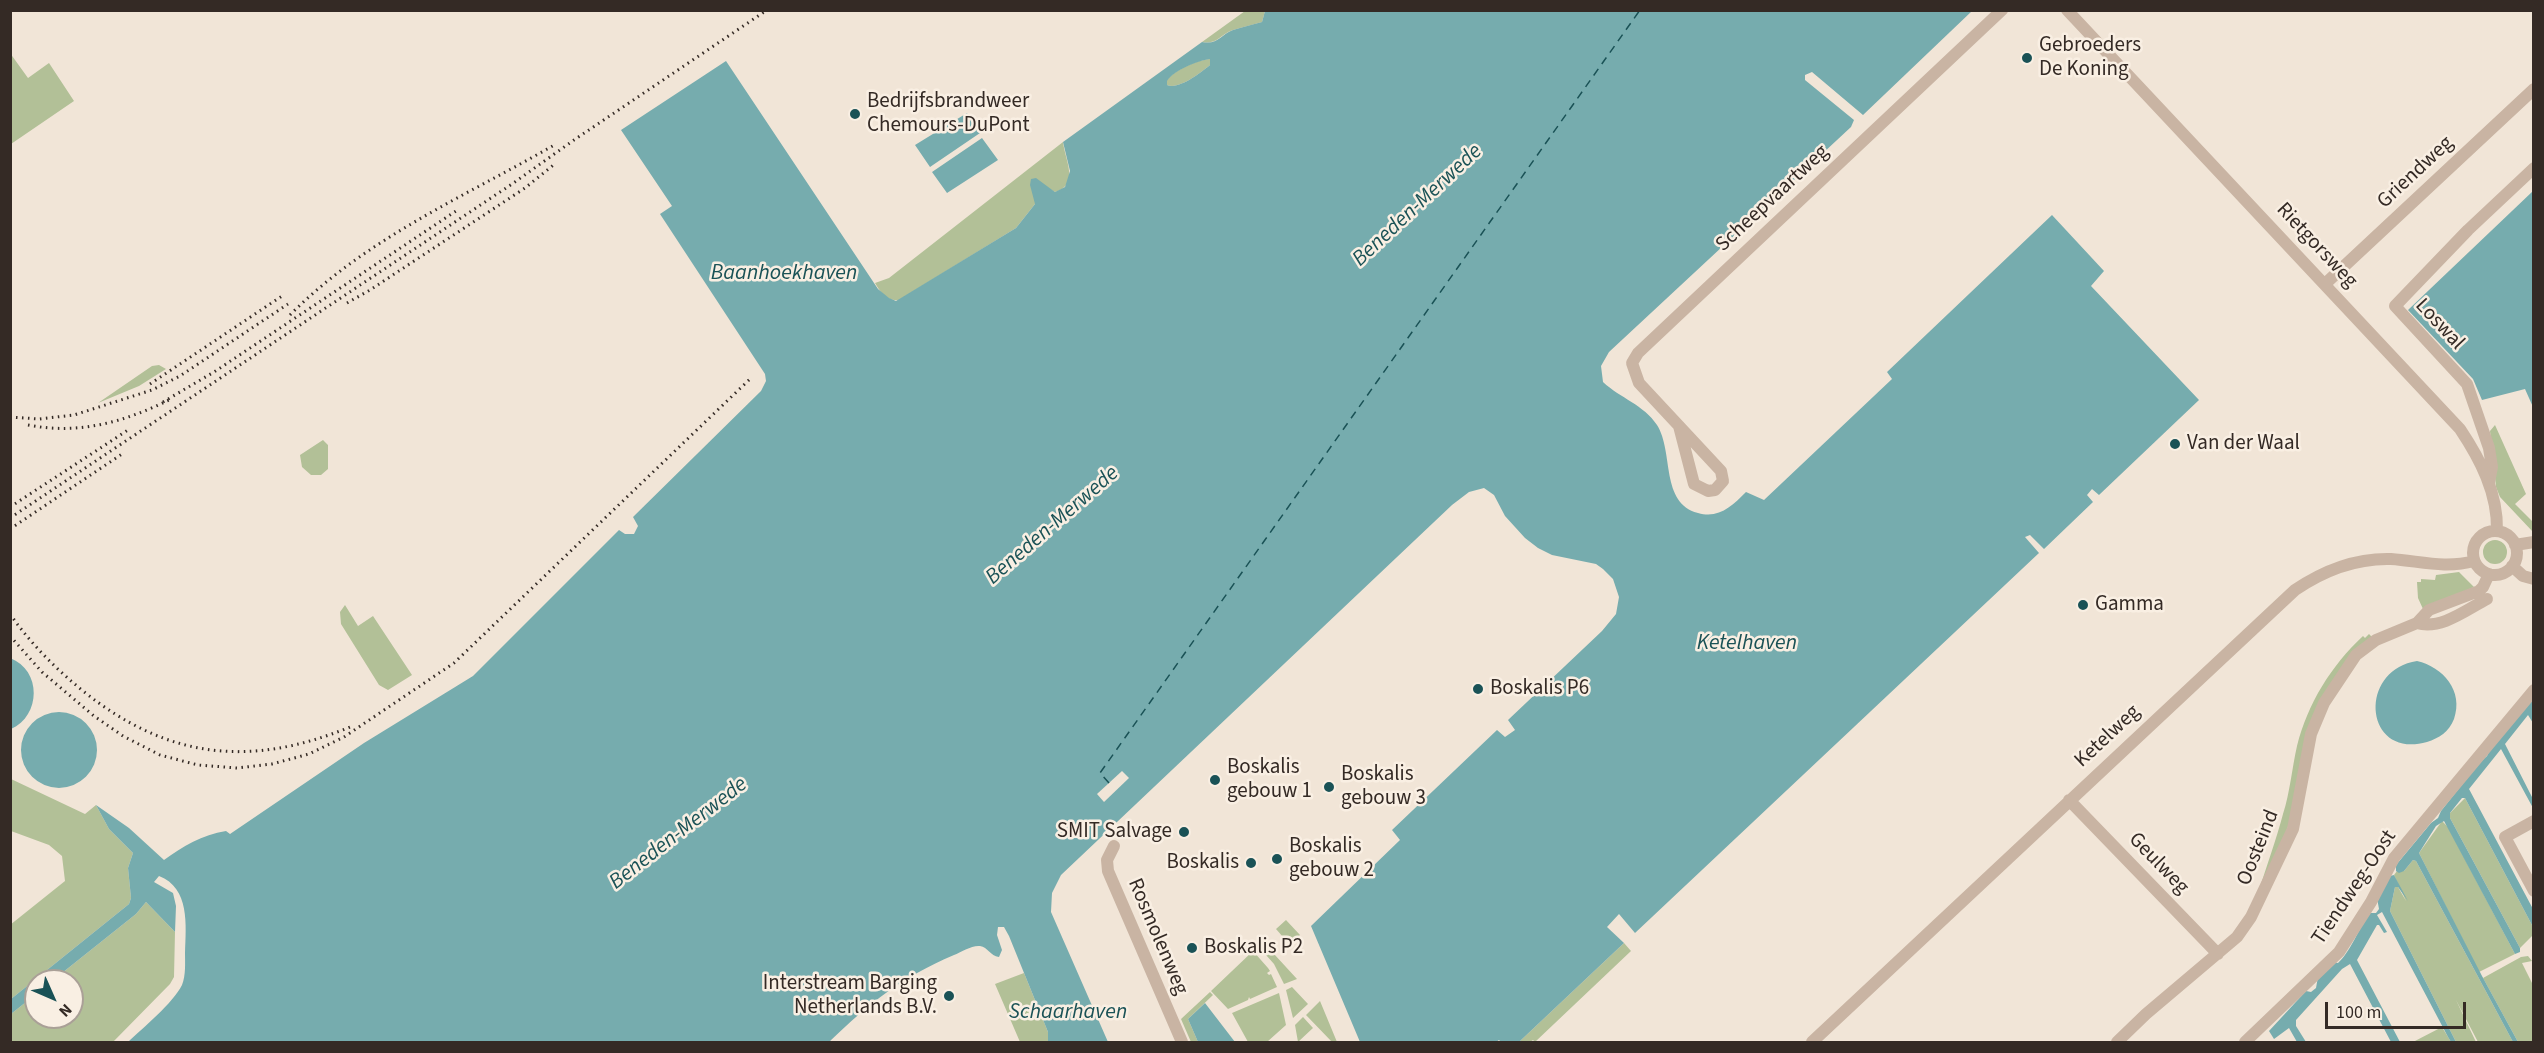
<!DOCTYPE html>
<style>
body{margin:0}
#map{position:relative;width:2544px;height:1053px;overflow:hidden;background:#f1e5d7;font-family:"Source Sans 3",sans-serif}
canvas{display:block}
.frame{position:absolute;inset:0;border:12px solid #342a25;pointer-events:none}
.north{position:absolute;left:24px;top:969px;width:60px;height:60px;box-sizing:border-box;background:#f9efe3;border:2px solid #aaa097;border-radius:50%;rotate:135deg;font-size:16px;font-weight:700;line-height:24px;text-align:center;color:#342a25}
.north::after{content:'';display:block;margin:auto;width:21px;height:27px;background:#1a5256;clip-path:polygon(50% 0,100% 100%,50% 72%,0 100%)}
.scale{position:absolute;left:2325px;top:1002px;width:141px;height:27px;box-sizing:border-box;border:3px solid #342a25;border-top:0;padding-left:8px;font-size:18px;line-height:21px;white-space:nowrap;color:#342a25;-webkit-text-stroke:4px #f9efe3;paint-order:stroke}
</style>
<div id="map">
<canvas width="2544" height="1053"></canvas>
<div class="frame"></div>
<div class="north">N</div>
<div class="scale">100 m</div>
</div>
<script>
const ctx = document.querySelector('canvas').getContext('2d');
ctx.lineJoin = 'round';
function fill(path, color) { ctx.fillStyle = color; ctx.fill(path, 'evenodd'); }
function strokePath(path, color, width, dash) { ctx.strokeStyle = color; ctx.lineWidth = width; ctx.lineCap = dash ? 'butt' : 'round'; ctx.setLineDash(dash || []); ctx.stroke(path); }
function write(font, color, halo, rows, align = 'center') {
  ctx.font = font + ' "Source Sans 3",sans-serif'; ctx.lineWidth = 5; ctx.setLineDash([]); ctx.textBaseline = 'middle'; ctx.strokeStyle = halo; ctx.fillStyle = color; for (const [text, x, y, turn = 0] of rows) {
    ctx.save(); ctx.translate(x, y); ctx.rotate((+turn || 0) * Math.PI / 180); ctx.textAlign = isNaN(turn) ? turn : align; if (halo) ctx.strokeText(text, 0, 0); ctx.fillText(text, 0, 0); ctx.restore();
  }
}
fill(new Path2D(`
 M1245,11H1265L1262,22C1253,25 1242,27 1233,30C1220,34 1218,45 1202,42Z
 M10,53L28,78L49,63L74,101L11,144Z
 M1210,59V65C1200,73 1179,90 1167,85L1166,81C1174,70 1197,60 1210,59Z
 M1063,142C1065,160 1080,185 1055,192L1043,185L1035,204L1016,228L899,300C888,302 880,292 875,283L889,278Z
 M159,365L166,369L139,386L98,403L152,366Z
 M2495,425L2526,494L2515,504L2533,522V532L2500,497L2496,487L2490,431Z
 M323,440L328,445V469L321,475H311L302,467L300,455Z
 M2483 552a12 12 0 1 1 24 0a12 12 0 1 1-24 0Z
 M2459,572L2474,587L2423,609L2418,598L2417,582H2421V579L2435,580L2436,575Z
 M345,605L358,626L373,616L412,675L388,690L379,685L341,624L340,612Z
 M2369,634L2376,641L2328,690L2284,840L2258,894C2266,867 2276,841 2283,814C2290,792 2292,768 2297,746C2308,703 2331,666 2363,636L2365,638Z
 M11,779L85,814L96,805L109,829L133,853L128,868L131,898L129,904L11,999L10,925L65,881L62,856L49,845L11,831Z
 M2465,798L2533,927V935L2520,948L2450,818V813Z
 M2442,821L2448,827L2515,954L2479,972L2419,853Z
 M2413,860L2416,861L2513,1042H2478L2456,1000L2476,1042H2456L2390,911L2395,887H2398L2406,901L2394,875L2397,871H2404Z
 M146,902L175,932L174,977L170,984L113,1042H11V1014L36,994V1017H72V981H52L136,914Z
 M1286,920L1300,935L1290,945L1276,929Z
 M1263,942L1297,979L1284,984L1274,964L1258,946Z
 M1624,943L1631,951L1535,1042L1533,1040L1530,1042H1519Z
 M1253,951L1268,968L1270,971L1267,973L1269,975L1271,974L1277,987L1250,999L1249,997L1248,1000L1228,1009L1211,991Z
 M2528,956L2532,961L2522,963L2533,985V1042H2518L2483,978L2521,957Z
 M1024,973L1048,1032V1042H1020L995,984Z
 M1292,987L1308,1004L1293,1018L1286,990Z
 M1210,992L1213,995L1188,1019L1198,1042H1191L1181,1019Z
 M1279,993L1286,1025L1267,1042H1248L1232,1013Z
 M1320,1001L1337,1042H1332L1306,1015Z
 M1303,1017L1313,1028L1298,1042L1295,1025Z
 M2442,1027L2451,1042H2413Z`), '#b2c097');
fill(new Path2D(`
 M1265,11H1972L1863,115L1812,72L1805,75V80L1854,120L1851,127L1609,352L1601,366L1603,382C1620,398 1644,405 1657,425C1674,452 1660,503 1698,513C1719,519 1732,506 1746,492L1764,500L1892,379L1887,372L2052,215L2104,271L2091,286L2199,400L2099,495L2092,489L2087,495L2093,502L2044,549L2030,535L2025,537L2039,553L1635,933L1619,914L1607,927L1624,943L1519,1042H1501L1499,1040L1496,1042H1360L1311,926L1400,840L1392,830L1497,730L1505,737L1515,730L1508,720L1602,631L1616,614L1619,597L1613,579L1603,569L1596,564L1552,555L1538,548L1525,538L1505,516L1494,495L1484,488L1469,492L1452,505L1061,875L1052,893L1051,912L1108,1042H1048V1032L1009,936L1004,927H998L997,935L1002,950L999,957C990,956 988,947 980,946C972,945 961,952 954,955C900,978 871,1002 829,1042H128C143,1028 173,1003 182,985C186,975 185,963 185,953C186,925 190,888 159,876L154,882L173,893L176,906L175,932L146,902L136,914L52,981H36V994L11,1014V999L129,904L131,898L128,868L133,853L109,829L96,805L129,828L164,860C183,846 202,835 226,831L230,834L364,743L473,676L619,530L625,534H634L638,526L633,517L761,391L766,381L765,374L660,214L672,206L621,130L726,61L878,289L889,298L896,301L1016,228L1035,204L1030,185L1031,179L1036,178L1055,192L1065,187L1070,171L1063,142L1202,42C1218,45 1220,35 1233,30C1242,27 1252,25 1262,22ZM1210,59V65C1200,73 1179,90 1167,85V81C1174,70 1197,61 1210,59Z
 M967,113L980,133L930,167L915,145Z
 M982,138L998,160L947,193L932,172Z
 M2533,191V407L2525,389L2482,400L2473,379L2408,310Z
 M10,658C42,670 41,716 11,729Z
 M2417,661C2443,667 2464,691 2454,719C2449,732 2439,738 2427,742C2364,760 2357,670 2417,661Z
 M2533,697V723L2528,715L2505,744L2533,799V808L2501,749L2469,789L2533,909V927L2465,798H2462L2450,813V818L2520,948V952L2515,954L2444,821L2436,826L2419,853L2482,976L2518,1042H2513L2416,861L2413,860L2404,871L2399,873L2396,871V865L2431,823L2438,818L2441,811L2479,763L2487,756L2492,745Z
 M21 750a38 38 0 1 1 76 0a38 38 0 1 1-76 0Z
 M2394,875L2408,901L2398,887H2395L2390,911L2456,1042H2451L2448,1037L2382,912L2377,915L2387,932L2384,933L2379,925H2377L2357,960L2400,1042H2391L2350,964L2342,969L2296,1020V1026L2306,1042H2297L2289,1028L2274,1039L2269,1031L2306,991L2311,992L2316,988L2318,977L2332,962L2338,963C2349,954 2360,927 2369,913H2376L2379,909L2377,898L2390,876Z
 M1205,1003L1235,1042H1198L1188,1019Z`), '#76acae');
fill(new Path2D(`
 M1122,771L1129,778L1104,802L1097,794Z`), '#f1e5d7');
strokePath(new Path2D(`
 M1109,783L1100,773L1640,10`), '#1a5256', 1.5, [8, 6]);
strokePath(new Path2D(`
 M2067,10L2460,429C2480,459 2498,493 2497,531
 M2325,284L2534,89
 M1679,426L1694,484L1708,491L1715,490L1723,481L1721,471L1639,383L1632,363L1638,353L2002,10
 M2489,482L2492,467L2489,448L2467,384L2395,306L2468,230L2534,168
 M2473 553a22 22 0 1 1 44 0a22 22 0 1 1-44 0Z
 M2515,545L2534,542
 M2512,566L2523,576L2534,579
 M2417,623C2441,630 2466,610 2487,599
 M2069,800L2218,954
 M2534,821L2505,837L2534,891
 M1114,846L1107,860L1108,871L1182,1042
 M1812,1042L2295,590C2323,571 2356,558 2391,559C2420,561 2445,569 2474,561
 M2117,1042L2146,1014L2237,937L2251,917L2293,829L2311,734L2324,703L2356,655L2376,640L2417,623L2429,610L2479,591L2483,587L2489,574
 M2245,1042L2339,952L2371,902L2394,858L2534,690`), '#c9b4a3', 12);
strokePath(new Path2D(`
 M347,303L370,290L525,188L556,163
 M290,315C366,238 464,197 556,144
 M150,384L282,296
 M163,402L214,372L459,209
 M10,417L39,419L74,415L152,390L180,376L288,304
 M28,425C79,435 124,422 169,400
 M10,507L128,430
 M10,518L512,184L574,140L767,10
 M10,529L122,454
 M10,614C31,644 55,668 83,691C168,759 250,768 350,727
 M10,636L42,672L94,716L123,736L160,755L198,765L237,768L272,764L309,754L344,737L454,663L751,378`), '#342a25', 3, [1.5, 4.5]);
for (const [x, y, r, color] of [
 [2027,58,6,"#1a5256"],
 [855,114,6,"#1a5256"],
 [2175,444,6,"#1a5256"],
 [2083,605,6,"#1a5256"],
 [1478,689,6,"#1a5256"],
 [1215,780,6,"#1a5256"],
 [1329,787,6,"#1a5256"],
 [1184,832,6,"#1a5256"],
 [1277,859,6,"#1a5256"],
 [1251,863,6,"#1a5256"],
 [1192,948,6,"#1a5256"],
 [949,996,6,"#1a5256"]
]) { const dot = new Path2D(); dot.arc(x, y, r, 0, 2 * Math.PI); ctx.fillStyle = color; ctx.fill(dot); strokePath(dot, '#f9efe3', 2); }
write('21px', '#342a25', '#f9efe3', [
 ["Gebroeders",2039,46],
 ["De Koning",2039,70],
 ["Bedrijfsbrandweer",867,102],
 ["Chemours-DuPont",867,126],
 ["Van der Waal",2187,444],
 ["Gamma",2095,605],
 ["Boskalis P6",1490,689],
 ["Boskalis",1227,768],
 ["gebouw 1",1227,792],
 ["Boskalis",1341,775],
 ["gebouw 3",1341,799],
 ["SMIT Salvage",1172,832,"right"],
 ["Boskalis",1289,847],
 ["gebouw 2",1289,871],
 ["Boskalis",1239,863,"right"],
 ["Boskalis P2",1204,948],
 ["Interstream Barging",937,984,"right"],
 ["Netherlands B.V.",937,1008,"right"]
], 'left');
write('21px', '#342a25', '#f9efe3', [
 ["Griendweg",2416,173,-43],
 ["Scheepvaartweg",1773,199,-43],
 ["Rietgorsweg",2316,246,47],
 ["Loswal",2439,325,47],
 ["Ketelweg",2108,737,-43],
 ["Oosteind",2259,848,-68],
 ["Geulweg",2158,864,46],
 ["Tiendweg-Oost",2355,888,-56],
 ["Rosmolenweg",1157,937,67]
]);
write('italic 22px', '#1a5256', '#f9efe3', [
 ["Beneden-Merwede",1418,206,-43],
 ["Baanhoekhaven",784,274],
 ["Beneden-Merwede",1053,526,-41],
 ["Ketelhaven",1747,644],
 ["Beneden-Merwede",679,834,-38],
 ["Schaarhaven",1068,1013]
]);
</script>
